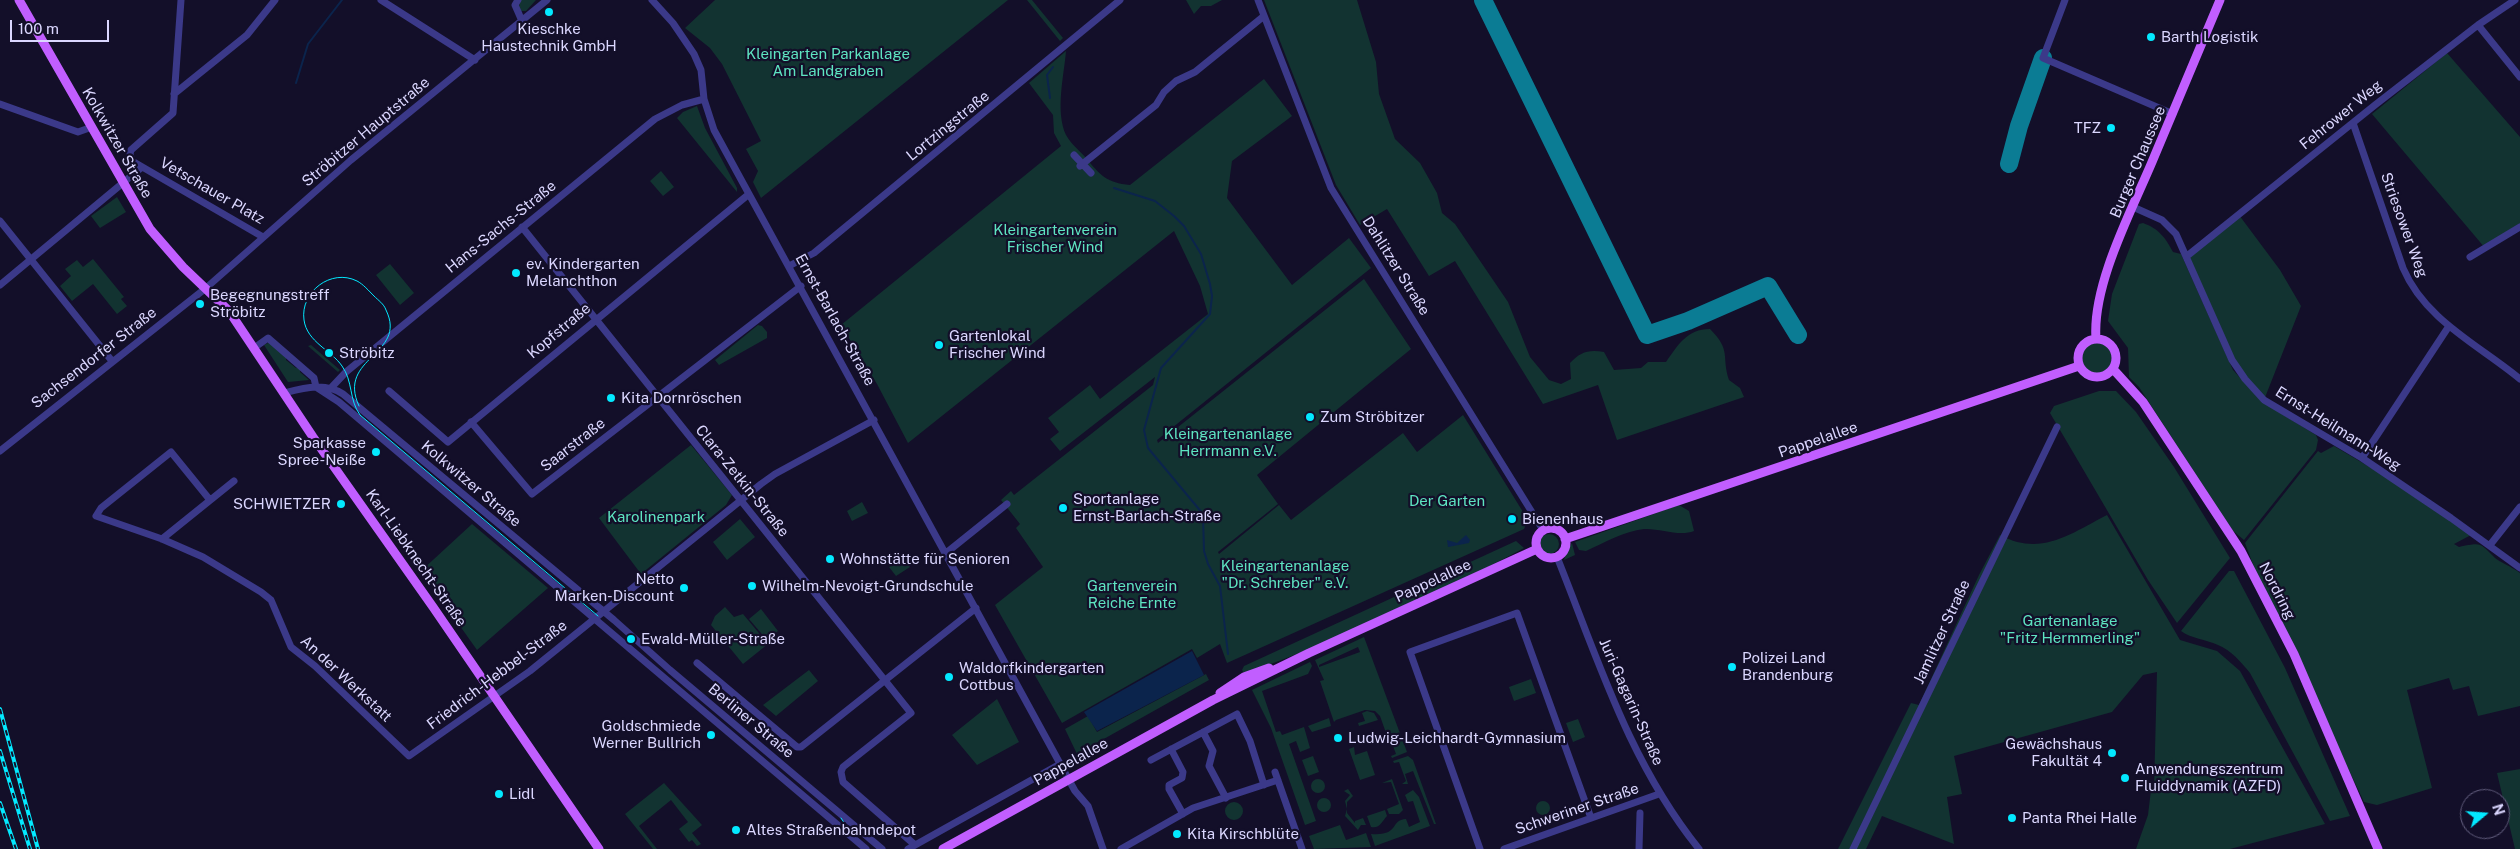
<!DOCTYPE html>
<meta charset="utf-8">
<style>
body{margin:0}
#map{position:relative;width:2520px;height:849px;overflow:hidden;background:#130f29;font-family:"Public Sans",sans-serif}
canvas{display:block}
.north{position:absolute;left:2460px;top:789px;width:50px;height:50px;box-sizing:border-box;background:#130f29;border:1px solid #635f7f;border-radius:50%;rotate:72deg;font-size:14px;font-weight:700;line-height:20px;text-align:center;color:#dbd7ff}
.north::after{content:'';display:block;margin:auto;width:18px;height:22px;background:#03e9ff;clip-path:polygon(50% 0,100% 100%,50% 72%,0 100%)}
.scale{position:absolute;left:10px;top:20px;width:99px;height:22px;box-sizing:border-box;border:2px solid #dbd7ff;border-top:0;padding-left:6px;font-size:15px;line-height:18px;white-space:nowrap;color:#dbd7ff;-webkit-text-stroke:4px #130f29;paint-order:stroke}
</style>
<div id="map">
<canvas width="2520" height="849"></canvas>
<div class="north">N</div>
<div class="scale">100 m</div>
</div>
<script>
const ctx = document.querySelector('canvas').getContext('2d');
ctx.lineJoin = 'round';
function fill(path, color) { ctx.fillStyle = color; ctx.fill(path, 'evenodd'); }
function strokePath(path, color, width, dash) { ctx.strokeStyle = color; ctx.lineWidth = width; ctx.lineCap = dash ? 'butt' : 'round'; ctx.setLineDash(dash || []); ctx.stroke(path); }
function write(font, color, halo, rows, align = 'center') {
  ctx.font = font + ' "Public Sans",sans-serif'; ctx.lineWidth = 4.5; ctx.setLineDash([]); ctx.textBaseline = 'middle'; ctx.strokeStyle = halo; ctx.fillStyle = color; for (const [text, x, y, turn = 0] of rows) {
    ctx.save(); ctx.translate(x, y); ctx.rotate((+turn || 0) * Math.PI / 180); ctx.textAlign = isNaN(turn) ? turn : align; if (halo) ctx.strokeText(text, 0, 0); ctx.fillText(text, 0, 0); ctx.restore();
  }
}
fill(new Path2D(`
 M521,0H536L526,11H521L519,6Z
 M715,0H1008L761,198L753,182L758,171L746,149L761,141L722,64L710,48L685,28Z
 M1027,0H1032L1063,38L1060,41Z
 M1186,0H1222L1211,6H1201L1194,14Z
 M1264,0H1357L1376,62L1379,94L1395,139L1420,163L1437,193L1442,213L1455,224L1508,302L1530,357L1549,380L1561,384L1571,379L1570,363C1580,352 1589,349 1604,352L1614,370L1641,368L1648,362H1666C1678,345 1687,329 1710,329C1732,351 1721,356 1729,380L1740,388L1744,397L1617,440L1598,385L1543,404L1455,261L1429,276L1387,209L1360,225L1336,185Z
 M1066,51C1064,76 1055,111 1066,135C1071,144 1080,151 1086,158C1100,175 1107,183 1130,185L1264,79L1292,116L1232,161L1227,198L1292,285L1349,238L1371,268L1157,440L1158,443L1364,279L1411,349L1257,475L1278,504L1218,552L1219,554L1279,505L1291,520L1403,433L1417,452L1463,415L1528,520L1524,529L1227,663L1220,644L1197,658L1192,649L1062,723L995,605L1043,567L1016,528L1020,524L1001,500L1011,491L1014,495L1153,385L1155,377L1060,451L1050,439L1059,432L1048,418L1090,385L1100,399L1208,314L1200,286L1174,231L908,443L877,384L841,325L1061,146L1054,133L1053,115L1029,83Z
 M2447,53L2520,137V225L2485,248L2372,114Z
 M697,106L705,128L737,188V192L677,118L683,112Z
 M661,171L674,187L663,196L650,181Z
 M117,197L126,212L100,228L91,216Z
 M2239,215L2280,270L2301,306L2264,400L2232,360L2187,256Z
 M2143,223C2159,229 2165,237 2173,252L2181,254L2233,370L2261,401L2316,435L2318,440L2316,450L2244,540L2232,530L2139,387L2129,377L2128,348L2108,321L2112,294L2139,224Z
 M93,259L124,297L121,299L127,306L117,314L93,284L72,301L60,286L71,276L65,269L77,260L83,267Z
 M390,264L414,293L400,305L376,275Z
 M758,325L762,326L767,332V338L719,365L715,360Z
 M268,343H271L286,357V360L296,368H300V372L309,380L288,382L264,345Z
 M2081 359a16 16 0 1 1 32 0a16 16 0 1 1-32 0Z
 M311,345L340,370L338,372L308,346Z
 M2099,391H2116L2136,412L2174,467L2230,558L2177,623L2148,580L2050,413L2054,406Z
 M691,445L732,495L726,505L641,574L599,518Z
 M2334,446L2378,472L2471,535L2454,544L2459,547C2482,542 2480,543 2495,558C2498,561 2514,568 2520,573V706L2478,716L2469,686L2453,690L2449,678L2407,690L2432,788L2377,805L2364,802L2258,578L2245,543L2318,451L2321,453Z
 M862,502L868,513L852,521L847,511Z
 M1679,505L1689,511L1694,531C1679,537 1660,528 1644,529C1624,531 1604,543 1586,551L1579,550L1575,542Z
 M2107,515L2180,640L2217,651L2240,671L2325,824L2230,849H2136L2148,815L2151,790H2154L2157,672L2143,675L2112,712L1954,756L1962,794L1947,797L1954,844L1882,816L1866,849H1838L1911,703L1919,705L1979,575L2000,535C2041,557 2070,534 2107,515Z
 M740,519L755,537L727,560L713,542Z
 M472,524L548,588L477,650L421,571Z
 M1539 544a10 10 0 1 1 20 0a10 10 0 1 1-20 0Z
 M1516,541L1524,548C1477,574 1427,595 1378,617C1334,638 1290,659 1244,673L1242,670L1244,666Z
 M1572,543L1575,555L1564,560L1567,550Z
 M905,558L910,567L896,576L889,567Z
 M2229,571H2234L2285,668L2350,816L2330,821L2250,673C2241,662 2231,650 2218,645C2205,639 2192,639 2181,631Z
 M725,607L734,617L743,614L768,644L743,664L711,625L715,616Z
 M761,609L778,631L767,640L749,619Z
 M1364,637L1407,752L1392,758L1391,756L1396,754L1393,746L1391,747L1380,716L1375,711L1365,710L1336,720L1334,722L1320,681L1324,680L1315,660ZM1358,647L1360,652L1319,667V665Z
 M1310,662L1312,666L1308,674L1262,691L1276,732L1280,731L1282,735L1304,727L1310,748L1300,752L1296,741L1289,744L1316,821L1305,825L1271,728L1252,690Z
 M809,670L818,681L776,716L763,705Z
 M1206,674L1209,680L1077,754L1065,729L1088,716L1097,732Z
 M1531,679L1536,693L1514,701L1509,687Z
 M997,699L1019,742L977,765L952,735Z
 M1367,711L1374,713L1378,720L1359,726L1358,723L1365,721L1362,713Z
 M1329,718L1331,726L1312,732L1308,726Z
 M1578,719L1585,737L1573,742L1566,723Z
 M1354,747L1355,755L1367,751L1375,775L1360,780L1349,749Z
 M1313,756L1319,772L1308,776L1302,760Z
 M1408,756L1413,760L1436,824H1434L1413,771L1405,774L1408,784H1402L1406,781L1399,762L1394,763L1393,761Z
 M2520,769V849H2515L2497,773Z
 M1392,779L1403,810L1399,814H1389L1387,809L1399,804L1391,782L1382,783Z
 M1311 786a7 7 0 1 1 14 0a7 7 0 1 1-14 0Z
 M664,783L702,825L692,833L701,844L697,846L692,840L689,842L679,829L688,822L671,800L639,826L657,849H653L625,814Z
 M1348,789L1353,796L1347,802V813L1355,823V821L1363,818L1366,825H1361L1358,830L1345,816L1347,809L1345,801L1350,795L1344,791Z
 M1413,790L1419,797L1430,826L1375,846L1371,834C1401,836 1389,820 1406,819L1409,827L1420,822L1413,801L1408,802L1405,795Z
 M1317 805a7 7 0 1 1 14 0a7 7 0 1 1-14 0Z
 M1536 808a7 7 0 1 1 14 0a7 7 0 1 1-14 0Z
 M1225 811a9 9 0 1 1 18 0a9 9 0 1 1-18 0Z
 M1385,810L1387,816C1382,821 1380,829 1371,827L1367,816Z
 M1340,825L1346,840L1366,833L1371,847L1314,849L1309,836Z`), '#123331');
fill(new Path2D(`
 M1466,535L1470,540L1469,543L1448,547L1447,540L1457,543Z
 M1192,651L1204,675L1097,731L1084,712Z`), '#0b244c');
strokePath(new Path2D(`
 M296,83L308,44L342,0
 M1050,98L1047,75L1053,67
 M1114,188L1155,201L1174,216L1184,226L1201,254L1210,284L1212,296L1210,314L1161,368L1144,430L1148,448L1203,514L1204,551L1208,564L1220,586L1228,654`), '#0b244c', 2);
strokePath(new Path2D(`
 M1483,0L1647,335L1688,321L1768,286L1798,335
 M2009,164L2019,126L2043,58`), '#0b7c94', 18);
strokePath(new Path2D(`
 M181,0L173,113L131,150L130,154L132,161L263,237
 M381,0L475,60
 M518,0L515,5L522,21
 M652,0L673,23L694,54L701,70L704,99L714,130L1075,791L1088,806L1103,849
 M1258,0L1331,188L1543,530
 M2065,0L2043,58L2173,114
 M2478,25L2520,77
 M174,94L247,35L275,0
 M0,104L78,132L92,127
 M2353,123L2403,268C2425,320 2479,345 2520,379
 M1074,155L1091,173
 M1080,166L1156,105L1164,92L1176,81L1195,72L1264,16
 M2133,207L2162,220L2176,234L2232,360L2245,379L2264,400L2362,458L2451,518L2520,568
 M0,221L112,361
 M522,227L911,713L843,767L841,772L843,782L915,845
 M2187,256L2375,105L2478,25L2515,0
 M2470,257L2520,227
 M789,266L814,253L1120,0
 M0,285L142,167
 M254,348L268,338L314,378L316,387L339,402L866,849
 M329,390L346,372L655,119L682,105L704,99
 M389,391L448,442L749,194
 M284,393C304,388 325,382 343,394L614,620L670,670L882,849
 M471,422L532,494L801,286
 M0,451L206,288L351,160L547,0
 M2362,458L2449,326
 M210,500L171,452L101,508L96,516L162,539L203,557L261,592L271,600L291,647L315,666L409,756L530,671L761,484L775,474L874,420
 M162,539L234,481
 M2490,545L2520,507
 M946,553L1007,504
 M1557,557C1598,659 1629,762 1699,849
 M697,663L797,747H801L976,608
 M1203,732L1213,751L1209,766L1226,798
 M1171,749L1183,772L1182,778L1169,785V789L1183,814
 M1151,760L1237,714L1250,741L1264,785
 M1275,772L1302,849
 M908,849L1060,764
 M1121,849L1193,808L1278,780
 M1480,849L1410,652L1517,613L1591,818
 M1504,849L1659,794
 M1639,849L1640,813
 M1853,849L2057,427`), '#3b3989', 7);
strokePath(new Path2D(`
 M19,0L150,229L183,267L229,311L313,437L433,607L599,849
 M2078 358a19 19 0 1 1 38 0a19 19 0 1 1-38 0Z
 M2096,339C2092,285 2131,212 2152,162C2175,108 2197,54 2220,0
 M2113,369L2143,402L2241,551L2294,654L2378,849
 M1536 543a15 15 0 1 1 30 0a15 15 0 1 1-30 0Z
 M1565,539L2079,366
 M1220,693L1244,677L1269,668
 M943,849L1213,700L1309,653L1537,549`), '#c15eff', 9);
strokePath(new Path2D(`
 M359,406C336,357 408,355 386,310C384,304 378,300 374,296C369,291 363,284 357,281C331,268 300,292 304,320C307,342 331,350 342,366C353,381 349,400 360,415L598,616
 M841,818L849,830`), '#03e9ff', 1);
const rail = new Path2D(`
 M0,709L38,849
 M0,751L30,849
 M0,803L16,849`);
strokePath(rail, '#03e9ff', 4);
strokePath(rail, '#130f29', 2, [5.5]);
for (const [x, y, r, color] of [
 [549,12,5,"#03e9ff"],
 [2151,37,5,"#03e9ff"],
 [2111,128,5,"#03e9ff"],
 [516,273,5,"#03e9ff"],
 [200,304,5,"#03e9ff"],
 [939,345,5,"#03e9ff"],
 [329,353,5,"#03e9ff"],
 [611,398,5,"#03e9ff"],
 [1310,417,5,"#03e9ff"],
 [376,452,5,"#03e9ff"],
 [341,504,5,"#03e9ff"],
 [1063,508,5,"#03e9ff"],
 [1512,519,5,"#03e9ff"],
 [830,559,5,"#03e9ff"],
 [752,586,5,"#03e9ff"],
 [684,588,5,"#03e9ff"],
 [631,639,5,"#03e9ff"],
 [1732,667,5,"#03e9ff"],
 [949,677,5,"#03e9ff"],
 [711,735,5,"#03e9ff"],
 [1338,738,5,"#03e9ff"],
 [2112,753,5,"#03e9ff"],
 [2125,778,5,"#03e9ff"],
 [499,794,5,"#03e9ff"],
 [2012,818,5,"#03e9ff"],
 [736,830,5,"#03e9ff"],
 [1177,834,5,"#03e9ff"]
]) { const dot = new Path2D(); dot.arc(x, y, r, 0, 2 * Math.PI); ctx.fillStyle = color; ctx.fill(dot); strokePath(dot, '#130f29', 2); }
write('15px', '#dbd7ff', '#130f29', [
 ["Kieschke",549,29,"center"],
 ["Haustechnik GmbH",549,46,"center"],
 ["Barth Logistik",2161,37],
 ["TFZ",2101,128,"right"],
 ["ev. Kindergarten",526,264],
 ["Melanchthon",526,281],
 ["Begegnungstreff",210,295],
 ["Ströbitz",210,312],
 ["Gartenlokal",949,336],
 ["Frischer Wind",949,353],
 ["Ströbitz",339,353],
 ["Kita Dornröschen",621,398],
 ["Zum Ströbitzer",1320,417],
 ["Sparkasse",366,443,"right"],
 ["Spree-Neiße",366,460,"right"],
 ["Sportanlage",1073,499],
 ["Ernst-Barlach-Straße",1073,516],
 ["SCHWIETZER",331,504,"right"],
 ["Bienenhaus",1522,519],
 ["Wohnstätte für Senioren",840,559],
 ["Netto",674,579,"right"],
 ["Marken-Discount",674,596,"right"],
 ["Wilhelm-Nevoigt-Grundschule",762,586],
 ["Ewald-Müller-Straße",641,639],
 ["Polizei Land",1742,658],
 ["Brandenburg",1742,675],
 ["Waldorfkindergarten",959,668],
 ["Cottbus",959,685],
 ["Goldschmiede",701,726,"right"],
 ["Werner Bullrich",701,743,"right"],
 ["Ludwig-Leichhardt-Gymnasium",1348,738],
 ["Gewächshaus",2102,744,"right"],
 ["Fakultät 4",2102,761,"right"],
 ["Anwendungszentrum",2135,769],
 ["Fluiddynamik (AZFD)",2135,786],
 ["Lidl",509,794],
 ["Panta Rhei Halle",2022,818],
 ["Altes Straßenbahndepot",746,830],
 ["Kita Kirschblüte",1187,834]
], 'left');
write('15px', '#5ee4c1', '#130f29', [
 ["Kleingarten Parkanlage",828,54],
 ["Am Landgraben",828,71],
 ["Kleingartenverein",1055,230],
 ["Frischer Wind",1055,247],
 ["Kleingartenanlage",1228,434],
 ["Herrmann e.V.",1228,451],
 ["Der Garten",1447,501],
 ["Karolinenpark",656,517],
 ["Kleingartenanlage",1285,566],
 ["\"Dr. Schreber\" e.V.",1285,583],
 ["Gartenverein",1132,586],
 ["Reiche Ernte",1132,603],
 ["Gartenanlage",2070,621],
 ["\"Fritz Hermmerling\"",2070,638]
]);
write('15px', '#dbd7ff', '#130f29', [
 ["Fehrower Weg",2341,115,-39],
 ["Lortzingstraße",948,126,-39],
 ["Ströbitzer Hauptstraße",366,132,-40],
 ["Kolkwitzer Straße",117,143,60],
 ["Burger Chaussee",2138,162,-67],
 ["Vetschauer Platz",212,191,30],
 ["Striesower Weg",2404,225,70],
 ["Hans-Sachs-Straße",501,227,-39],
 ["Dahlitzer Straße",1396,266,58],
 ["Ernst-Barlach-Straße",835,320,61],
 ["Kopfstraße",559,331,-40],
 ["Sachsendorfer Straße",94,358,-38],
 ["Ernst-Heilmann-Weg",2338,429,32],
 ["Pappelallee",1818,440,-19],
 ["Saarstraße",573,445,-38],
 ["Clara-Zetkin-Straße",742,481,51],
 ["Kolkwitzer Straße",471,484,40],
 ["Karl-Liebknecht-Straße",416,558,55],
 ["Pappelallee",1433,581,-25],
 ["Nordring",2277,591,63],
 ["Jamlitzer Straße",1942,632,-65],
 ["Friedrich-Hebbel-Straße",497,675,-37],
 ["An der Werkstatt",346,679,43],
 ["Juri-Gagarin-Straße",1631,702,66],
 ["Berliner Straße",751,721,40],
 ["Pappelallee",1071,762,-29],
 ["Schweriner Straße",1577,809,-19]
]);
</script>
